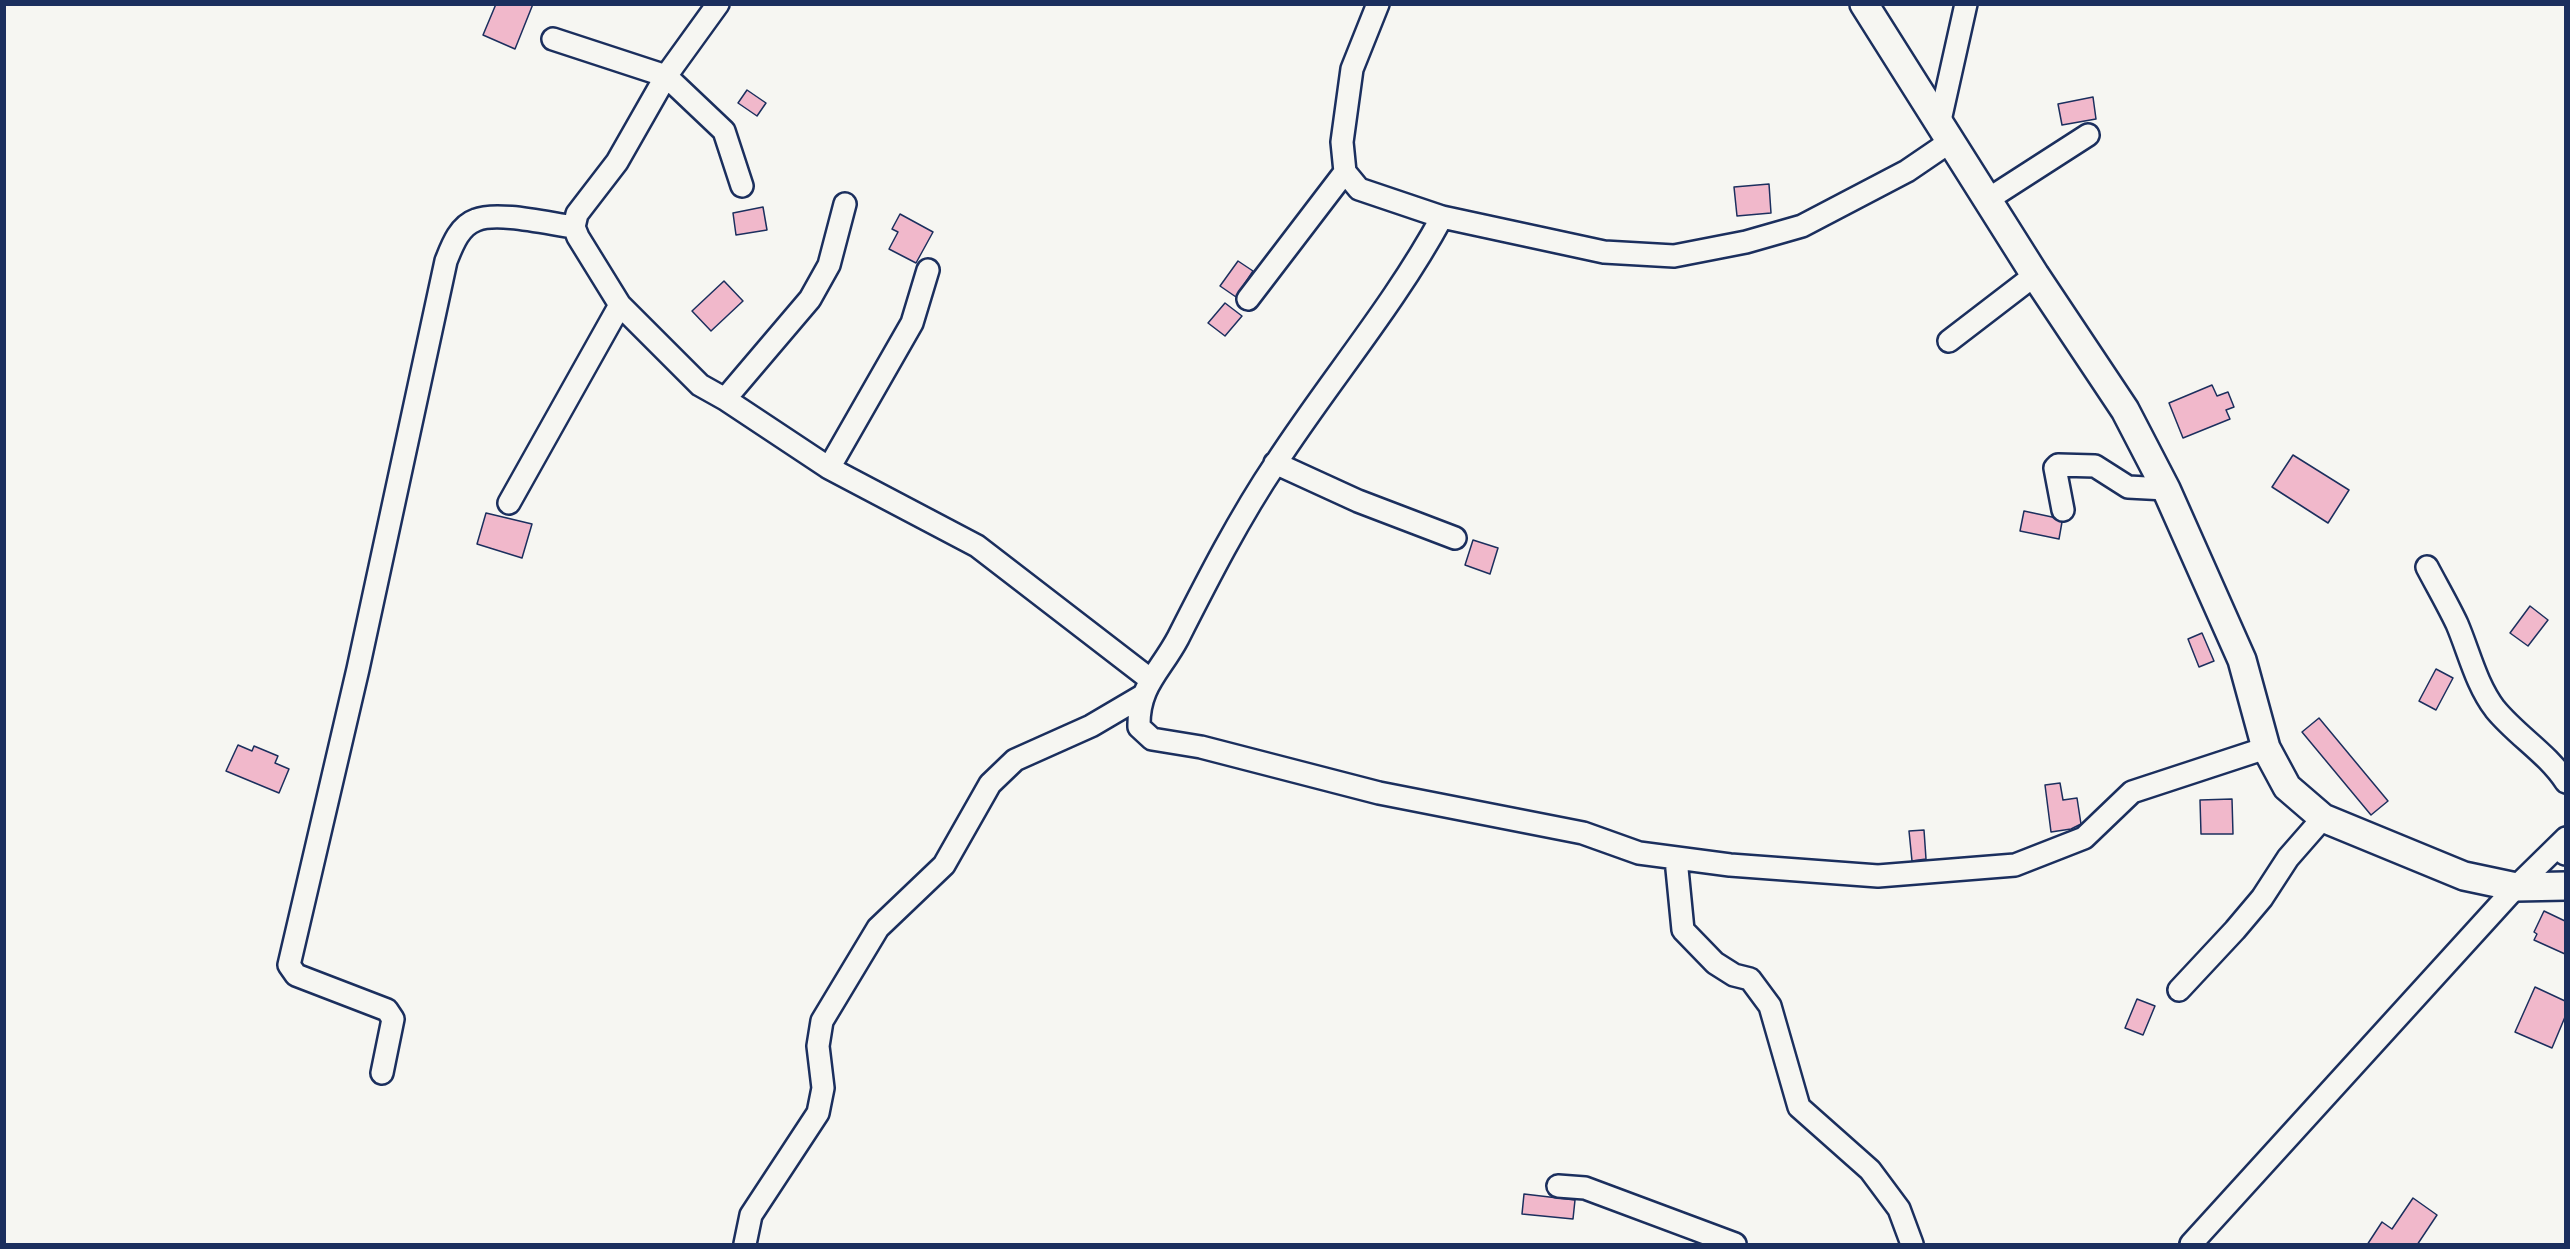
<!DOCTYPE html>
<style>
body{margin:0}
#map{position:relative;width:2570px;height:1249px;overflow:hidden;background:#f6f6f2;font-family:Sriracha,sans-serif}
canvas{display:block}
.frame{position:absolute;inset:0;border:6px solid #1b2f5e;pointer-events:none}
</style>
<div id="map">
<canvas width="2570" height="1249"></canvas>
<div class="frame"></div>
</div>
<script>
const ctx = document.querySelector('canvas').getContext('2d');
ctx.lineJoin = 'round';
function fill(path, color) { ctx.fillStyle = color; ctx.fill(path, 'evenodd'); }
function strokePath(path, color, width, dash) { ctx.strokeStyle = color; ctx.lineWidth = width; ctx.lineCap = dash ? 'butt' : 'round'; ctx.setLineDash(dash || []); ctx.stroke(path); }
const building = new Path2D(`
 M496,4H533L515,49L483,35Z
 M747,90L766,103L757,116L738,103Z
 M2093,97L2096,119L2062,125L2058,104Z
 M1769,184L1771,213L1737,216L1734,187Z
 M763,207L767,230L736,235L733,213Z
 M900,214L933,232L916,263L889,249L898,232L892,229Z
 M1238,261L1253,271L1236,297L1220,286Z
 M724,281L743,301L711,331L692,311Z
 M1225,303L1242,316L1225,336L1208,323Z
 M2212,385L2217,396L2228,392L2234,407L2226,410L2230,419L2183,438L2169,403Z
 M2293,455L2349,490L2328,523L2272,487Z
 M2024,511L2052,517L2062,522L2059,539L2020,531Z
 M486,513L532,524L522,558L477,544Z
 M1473,540L1498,548L1490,574L1465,565Z
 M2530,606L2548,620L2528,646L2510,633Z
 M2202,633L2214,661L2199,667L2188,639Z
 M2436,669L2453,678L2436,710L2419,701Z
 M2319,718L2388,801L2371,815L2302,732Z
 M238,745L252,751L254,746L278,756L275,763L289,769L279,793L226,771Z
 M2060,783L2063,800L2077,798L2081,824L2071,829L2051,832L2045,785Z
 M2232,799L2233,834H2201L2200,800Z
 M1924,830L1926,859L1912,861L1909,831Z
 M2544,911L2565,921V954L2534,940L2537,934L2534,932Z
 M2535,987L2565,1001V1017L2552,1048L2515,1032Z
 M2137,999L2155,1006L2143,1035L2125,1028Z
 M1524,1194L1575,1200L1573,1219L1522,1214Z
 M2413,1198L2437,1215L2417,1245H2367L2382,1222L2392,1229Z`);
fill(building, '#f1b8cb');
strokePath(building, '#1b2f5e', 1.5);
const minor = new Path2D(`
 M718,4L666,76L617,162L577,214L574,227L578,237L620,305L700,385L725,399L829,468L977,546L1151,680
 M1378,4L1352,69L1342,142L1345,172L1359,189L1442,217L1604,252L1674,256L1746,242L1802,226L1907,171L1951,141
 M553,39L666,76L724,131L742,186
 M1939,125L1966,4
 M1987,200L2088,135
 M1442,217C1395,304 1330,380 1276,463C1239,518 1208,579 1178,638C1160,672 1138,686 1139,727L1152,739L1201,747L1379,793L1583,833L1639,853L1730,865L1878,876L2015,865L2084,838L2132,792L2266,748
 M1248,299L1345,172
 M1949,341L2035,275
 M725,399L810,299L829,265L845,204
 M1275,463L1358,501L1455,538
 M829,468L912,323L928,270
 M509,503L620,305
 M2063,510L2055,468L2058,465L2095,466L2128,487L2166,489
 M2427,567C2437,586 2448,605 2457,624C2469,652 2476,684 2495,709C2517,736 2547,753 2566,782
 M1676,859L1683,930L1715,963L1734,975L1750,979L1770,1006L1799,1107L1870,1170L1899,1209L1912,1244
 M2179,990L2235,930L2262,898L2288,858L2323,818
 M382,1073L393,1019L387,1010L296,975L289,965L358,669L446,261C452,246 459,226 476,220C498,211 550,224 574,227
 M1558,1186L1585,1188L1735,1244
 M745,1244L751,1215L818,1113L823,1088L818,1046L822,1021L878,928L944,865L990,784L1015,760L1091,726L1142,696
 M2191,1244L2516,887L2566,838`);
const tertiary = new Path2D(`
 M1864,4L2035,275L2125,410L2166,489L2242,660L2266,748L2287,787L2323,818L2464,876L2516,887L2566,886
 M2566,847V851`);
strokePath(minor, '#1b2f5e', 26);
strokePath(tertiary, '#1b2f5e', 32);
strokePath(minor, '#f6f6f2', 21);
strokePath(tertiary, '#f6f6f2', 27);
</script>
